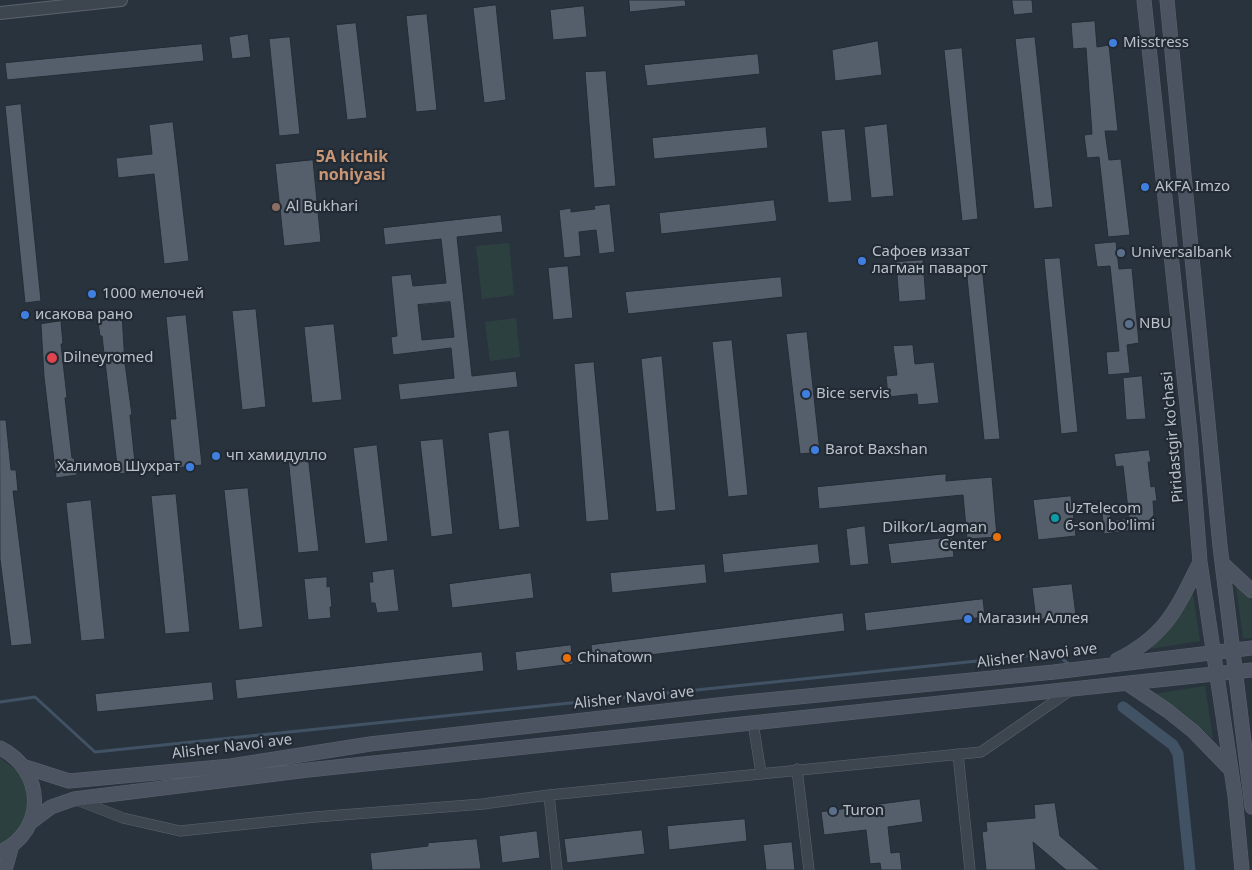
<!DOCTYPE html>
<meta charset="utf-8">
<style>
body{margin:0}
canvas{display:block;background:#29333e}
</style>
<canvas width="1252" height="870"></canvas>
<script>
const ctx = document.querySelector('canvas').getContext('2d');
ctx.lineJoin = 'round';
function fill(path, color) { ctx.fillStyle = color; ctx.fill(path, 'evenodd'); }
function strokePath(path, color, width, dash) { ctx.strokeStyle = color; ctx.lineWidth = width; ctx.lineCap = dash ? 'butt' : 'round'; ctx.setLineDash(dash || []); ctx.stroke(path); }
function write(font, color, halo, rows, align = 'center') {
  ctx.font = font + ' "Noto Sans",sans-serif'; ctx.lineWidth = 4.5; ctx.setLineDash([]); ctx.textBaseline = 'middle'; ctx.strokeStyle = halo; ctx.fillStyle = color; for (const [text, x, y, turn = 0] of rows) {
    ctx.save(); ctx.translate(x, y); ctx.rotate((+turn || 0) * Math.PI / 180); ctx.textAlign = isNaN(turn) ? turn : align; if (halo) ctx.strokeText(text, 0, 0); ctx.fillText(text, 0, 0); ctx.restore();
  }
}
fill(new Path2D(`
 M509,243L514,295L482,299L476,246Z
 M516,318L520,357L490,361L485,322Z
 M1236,586L1252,601V638H1243Z
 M1193,593L1200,641L1149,649L1169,630Z
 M1205,686L1213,739C1194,721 1177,706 1154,694Z
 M0,758C8,764 18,770 23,779C32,796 28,820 16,834C11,838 5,842 0,845Z`), '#2c4040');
strokePath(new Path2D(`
 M0,702L35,697L95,752L1055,653L1070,665`), '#415265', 3);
strokePath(new Path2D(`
 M1123,707L1173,745L1178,754L1190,870`), '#415265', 11);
const building = new Path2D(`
 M629,0H685L686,6L630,12Z
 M1012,0H1032L1033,13L1014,15Z
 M496,5L506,100L484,103L473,8Z
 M584,6L587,37L553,40L550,10Z
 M427,14L437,110L416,112L406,16Z
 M1095,21L1097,47L1109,45L1118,131H1105L1109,160L1121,159L1130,235L1108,237L1099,157L1087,158L1084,135L1092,134L1086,48L1073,49L1071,23Z
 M356,23L367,118L347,120L336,25Z
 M248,34L251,57L232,59L229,37Z
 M290,37L300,134L279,136L269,39Z
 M1035,37L1053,207L1034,209L1015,39Z
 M878,41L882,75L835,81L832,50Z
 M202,44L204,61L7,80L5,63Z
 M962,48L978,219L962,221L944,50Z
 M758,54L760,74L647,86L644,65Z
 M606,71L616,186L594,188L585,72Z
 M21,104L41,301L25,303L5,106Z
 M173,122L189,261L164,264L154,174L118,178L116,158L152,154L149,125Z
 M887,124L894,196L871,198L864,127Z
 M766,127L768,148L654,159L652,138Z
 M845,129L852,201L828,203L821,131Z
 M313,160L321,242L284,246L275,164Z
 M774,200L777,221L661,234L659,213Z
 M610,204L615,252L599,254L596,230L579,232L581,256L564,258L559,210L571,208V212L595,209L594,206Z
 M501,215L503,232L457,237L472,376L516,371L518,387L400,400L398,384L454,378L451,348L393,355L391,337L397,336L391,276L411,274L413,286L446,283L441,239L385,245L383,228ZM450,302L454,337L422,340L418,305Z
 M1116,242L1119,269L1132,268L1139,343L1127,345L1130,373L1108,375L1106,352L1119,351L1110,266L1097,267L1094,244Z
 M1060,258L1078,432L1061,434L1044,259Z
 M923,260L926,300L899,302L896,262Z
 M568,266L573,318L553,320L548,268Z
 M982,266L1000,439L984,440L966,268Z
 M781,277L783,297L628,314L625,292Z
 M256,309L266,407L242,410L232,311Z
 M122,314L125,363L132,415H130L136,472L118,474L102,336H100L97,316Z
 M186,315L202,465L175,468L170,419H176L166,317Z
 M61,321L63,344H61L67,397L65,398L72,458H74L77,475L56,478L44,377L41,324Z
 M334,324L342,400L312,403L304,327Z
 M807,332L820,452L800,454L786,334Z
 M732,340L748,495L728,497L712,342Z
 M913,345L915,364L934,362L939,403L918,405L917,394L888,397L886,376L897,375L893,346Z
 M662,356L676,510L656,512L641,359Z
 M594,362L609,520L586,522L574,364Z
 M1142,376L1146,419L1126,420L1123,378Z
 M0,420H6L11,470H16L18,491H13L32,644L11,646L0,559Z
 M509,430L520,527L499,530L488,433Z
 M443,439L453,534L431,537L420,441Z
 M377,445L388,541L365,544L353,448Z
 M1149,450L1151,462H1148L1151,487L1155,486L1157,501H1153L1154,515L1141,529L1104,534L1102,512L1110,511L1111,521L1129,518L1123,466L1116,467L1114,454Z
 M308,455L319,551L298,553L288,457Z
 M946,474V481L992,477L997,537L967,539L963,495L819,509L817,487Z
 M248,488L263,627L239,630L224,490Z
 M176,494L190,632L165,634L151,496Z
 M1071,496L1076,536L1038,540L1033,500Z
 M91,500L105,639L81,641L66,503Z
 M865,526L869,564L850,566L846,529Z
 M952,537L954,557L891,564L888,544Z
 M818,544L820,563L724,573L722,554Z
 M705,564L707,583L612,593L610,573Z
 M394,569L399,611L377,613L375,603H371L369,582H373L372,572Z
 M531,573L534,598L452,608L449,584Z
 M327,577V587L330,586L332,607H330L331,618L308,620L304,579Z
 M1072,584L1076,615L1036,620L1032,588Z
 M983,599L985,617L866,631L864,613Z
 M843,613L845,631L593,662L591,645Z
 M571,645L573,664L517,671L515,652Z
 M482,652L484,671L237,699L235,680Z
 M212,682L214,700L97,712L95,694Z
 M920,799L923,822L888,827L891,853L900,852L902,870H881L880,863L870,864L866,830L824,835L821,812Z
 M1055,803L1060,836L1100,870H1066L1033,842L1036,870H986L982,832L987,831L986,822L1035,818L1034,805Z
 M745,819L747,841L669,850L667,826Z
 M642,830L645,854L567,863L564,839Z
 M537,831L540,858L502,863L499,836Z
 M477,839L481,869L372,870L370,853L428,846V843Z
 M792,842L795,870H766L763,845Z`);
fill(building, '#555e6b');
strokePath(building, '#242c36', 1);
const minor = new Path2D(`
 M753,723L761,773
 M958,754L970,870
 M797,769L809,870
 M549,795L557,870
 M77,800L123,818L180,831L315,817L483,804L549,795L981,752L1071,690`);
const tertiary = new Path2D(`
 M0,13L121,0`);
const secondary = new Path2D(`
 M1144,0L1190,433L1200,562L1235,796L1242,870
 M1167,0L1220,546L1252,807
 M1222,563L1252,591
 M1117,660C1167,635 1177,608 1200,562
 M1128,684L1168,711L1193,731L1230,769
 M0,748C45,770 47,831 0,852
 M22,766L69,781L231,766L370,744L736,703L1054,672L1252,648
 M31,822L51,807L74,799L308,770L1252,670
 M5,870L12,845`);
strokePath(minor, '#5b636c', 11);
strokePath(tertiary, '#5b636c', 14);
strokePath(secondary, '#5b636c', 15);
strokePath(minor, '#3d454e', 10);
strokePath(tertiary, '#3d454e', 12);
strokePath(secondary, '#4c5461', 14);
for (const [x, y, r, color] of [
 [1113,43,5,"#3f7fe0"],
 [1145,187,5,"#3f7fe0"],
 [276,207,5,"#8d6e63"],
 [1121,253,5,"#5c6f8a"],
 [862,261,5,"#3f7fe0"],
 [92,294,5,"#3f7fe0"],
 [25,315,5,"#3f7fe0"],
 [1129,324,5,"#5c6f8a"],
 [52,358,6,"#e0444e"],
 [806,394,5,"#3f7fe0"],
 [815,450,5,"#3f7fe0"],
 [216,456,5,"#3f7fe0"],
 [190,467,5,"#3f7fe0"],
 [1055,518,5,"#0f9aa8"],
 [997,537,5,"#e8710a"],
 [968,619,5,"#3f7fe0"],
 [567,658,5,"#e8710a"],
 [833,811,5,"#5c6f8a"]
]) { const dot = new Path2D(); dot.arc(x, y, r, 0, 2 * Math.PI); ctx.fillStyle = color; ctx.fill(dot); strokePath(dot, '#222a34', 2); }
write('15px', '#bac0c9', '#222a34', [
 ["Misstress",1123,43],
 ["AKFA Imzo",1155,187],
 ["Al Bukhari",286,207],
 ["Сафоев иззат",872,252],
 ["лагман паварот",872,269],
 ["Universalbank",1131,253],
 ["1000 мелочей",102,294],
 ["исакова рано",35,315],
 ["NBU",1139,324],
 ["Dilneyromed",63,358],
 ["Bice servis",816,394],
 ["Barot Baxshan",825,450],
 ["чп хамидулло",226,456],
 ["Халимов Шухрат",180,467,"right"],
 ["UzTelecom",1065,509],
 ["6-son bo'limi",1065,526],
 ["Dilkor/Lagman",987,528,"right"],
 ["Center",987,545,"right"],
 ["Магазин Аллея",978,619],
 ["Chinatown",577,658],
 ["Turon",843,811]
], 'left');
write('15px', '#bac0c9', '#222a34', [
 ["Piridastgir ko'chasi",1173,437,-95],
 ["Alisher Navoi ave",1037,656,-7],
 ["Alisher Navoi ave",634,698,-6],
 ["Alisher Navoi ave",232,747,-7]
]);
write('bold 16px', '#c99675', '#222a34', [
 ["5A kichik",352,157],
 ["nohiyasi",352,175]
]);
</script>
